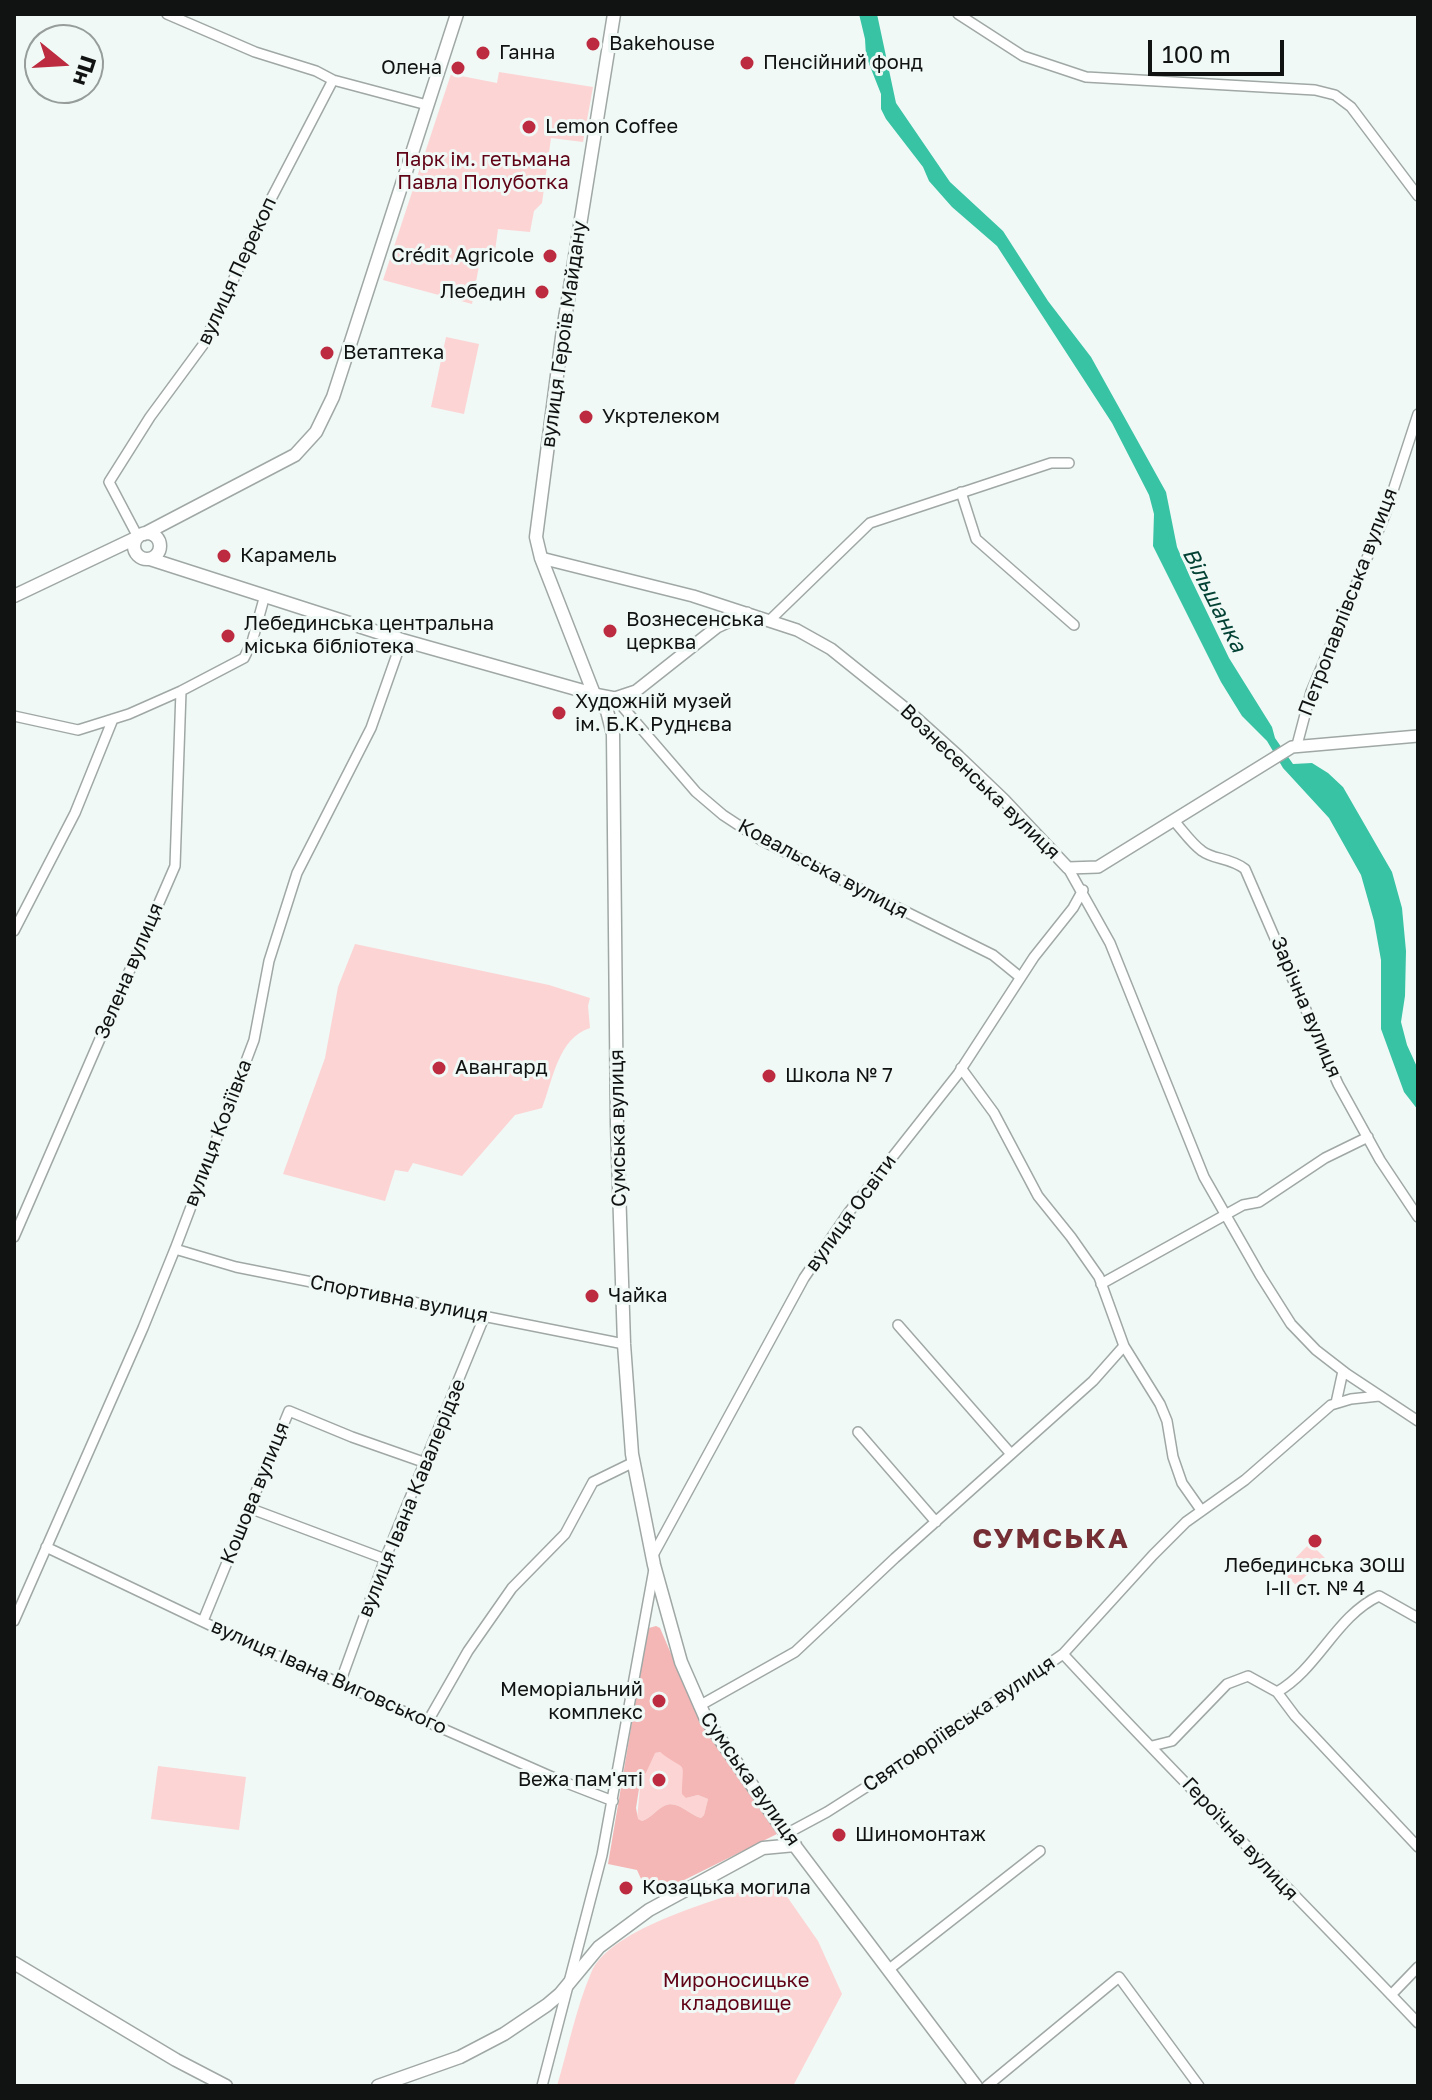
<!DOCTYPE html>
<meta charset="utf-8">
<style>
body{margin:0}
#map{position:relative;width:1432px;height:2100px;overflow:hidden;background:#f0f9f6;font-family:"Golos Text",sans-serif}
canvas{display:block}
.frame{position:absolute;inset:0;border:16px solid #101312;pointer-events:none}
.north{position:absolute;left:24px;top:24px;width:80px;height:80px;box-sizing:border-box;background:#f0f9f6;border:2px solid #969d9b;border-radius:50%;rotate:108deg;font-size:22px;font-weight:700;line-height:32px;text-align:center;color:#101312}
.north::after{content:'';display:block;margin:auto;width:28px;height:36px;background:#bc2b3f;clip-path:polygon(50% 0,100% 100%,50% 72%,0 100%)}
.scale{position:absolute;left:1148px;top:40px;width:136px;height:36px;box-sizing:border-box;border:4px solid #101312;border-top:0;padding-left:10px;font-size:24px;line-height:28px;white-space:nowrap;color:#101312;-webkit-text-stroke:6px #f0f9f6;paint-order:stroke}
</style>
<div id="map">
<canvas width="1432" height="2100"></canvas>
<div class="frame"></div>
<div class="north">Пн</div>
<div class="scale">100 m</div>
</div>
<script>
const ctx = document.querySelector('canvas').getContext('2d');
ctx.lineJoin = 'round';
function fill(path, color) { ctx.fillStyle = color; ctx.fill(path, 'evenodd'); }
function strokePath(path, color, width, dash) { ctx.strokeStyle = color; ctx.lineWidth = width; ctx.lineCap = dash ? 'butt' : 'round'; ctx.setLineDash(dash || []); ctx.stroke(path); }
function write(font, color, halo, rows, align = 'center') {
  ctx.font = font + ' "Golos Text",sans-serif'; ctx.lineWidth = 6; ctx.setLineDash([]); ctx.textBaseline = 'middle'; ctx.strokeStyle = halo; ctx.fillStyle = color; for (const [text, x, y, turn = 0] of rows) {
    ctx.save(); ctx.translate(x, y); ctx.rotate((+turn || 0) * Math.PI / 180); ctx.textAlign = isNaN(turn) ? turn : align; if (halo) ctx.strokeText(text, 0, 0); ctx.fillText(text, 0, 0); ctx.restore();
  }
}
fill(new Path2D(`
 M499,72L593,87L583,142L551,138L542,203L534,211L530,232L498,229L495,251L482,249L472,304L383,280L451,74L497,83Z
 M446,337L479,344L464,414L431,407Z
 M355,944L549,985L590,998L588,1006L590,1028C558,1038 553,1080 542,1108L515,1115L462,1176L413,1163L408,1172L395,1170L385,1201L283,1174L325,1058L338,987Z
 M1310,1543L1325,1558L1296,1585L1282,1572Z
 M660,1752L683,1765L686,1798L698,1795L708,1799L704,1815L701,1818C689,1815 677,1799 664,1806C656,1810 651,1818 642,1821L637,1819L641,1776L646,1773L654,1753Z
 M158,1766L246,1777L239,1830L151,1819Z
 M769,1883L781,1888L818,1941L842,1994L793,2086H557C568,2049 576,2008 591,1973C610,1927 723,1898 769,1883Z`), '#fcd4d4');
fill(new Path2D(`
 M656,1626L660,1628L697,1714L777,1834L656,1894L646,1890L637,1870L608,1864L647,1633L649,1628ZM660,1752C688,1774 683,1756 682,1794L686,1798L698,1795L708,1799L704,1815L701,1818C689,1815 677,1799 664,1806C656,1810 651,1818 642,1821L638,1819L636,1808L641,1776L646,1773L655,1753Z`), '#f5b6b6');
fill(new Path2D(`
 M859,14H877L896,103L950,182L1003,231L1048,301L1091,357L1166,492L1177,547L1190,577L1229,658L1272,727L1275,738L1293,764L1312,763L1328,773L1343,787L1392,872L1402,908L1406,951L1405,996L1401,1022L1407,1045L1418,1069V1110L1404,1092L1381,1029V960L1374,921L1361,875L1329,818L1283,768L1267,741L1242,716L1221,682L1153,546L1154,514L1149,495L1112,423L997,246L952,207L929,181L923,167L886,119L881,109V94L866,56L865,39Z`), '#39c3a5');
const minor = new Path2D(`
 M167,14L255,52L316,71L333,80L427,105
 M958,14L1023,56L1086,77L1315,90L1335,95L1351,107L1418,196
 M961,492L976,539L1074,625
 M138,537L109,482L150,417L203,345L270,201L333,80
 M770,620L870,523L1051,463H1069
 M615,698L696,792L723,815L761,840L993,955L1020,977
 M14,716L78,730L129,714L181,691L244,658L252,642L265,595
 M1297,745L1311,692L1385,515L1418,414
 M1175,822C1183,831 1192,844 1202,851C1214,860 1229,857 1245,869L1338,1084L1380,1160L1418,1217
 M1068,868L1110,943L1204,1177L1260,1275L1291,1324L1316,1350L1347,1374L1418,1421
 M14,931L75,813L113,719
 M961,1068L994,1113L1038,1196L1071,1237L1099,1277L1124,1346L1160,1404L1167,1421L1173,1457L1182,1483L1201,1510
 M14,1237L175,866L181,691
 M175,1249L236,1267L624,1344
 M1101,1284L1243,1205L1259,1202L1325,1158L1368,1137
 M898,1325L1011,1454
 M1336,1403L1343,1371
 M858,1432L936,1522
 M249,1508L385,1559
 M46,1547L235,1637L559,1780L613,1801
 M652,1557L804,1278L849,1212L958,1074L1034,957L1073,908L1083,890
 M14,1621L143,1328L175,1249L254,1040L269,961L297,873L371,728L402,640
 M203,1621L289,1411L352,1437L426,1463
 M1063,1654C1179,1779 1300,1899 1418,2023
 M340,1683L385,1559L485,1315
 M1277,1692C1318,1669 1336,1616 1379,1596L1418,1618
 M699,1706L795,1652L895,1558L1093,1381L1124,1346
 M428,1721L468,1651L512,1588L565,1534L593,1482L634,1462
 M1152,1746L1172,1741L1227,1684L1248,1676L1277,1692L1295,1716L1418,1847
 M786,1834L827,1812L937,1742L1063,1654L1153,1555L1186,1522L1245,1480L1331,1405L1351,1399L1379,1396
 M888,1970L1040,1851
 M1391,1995L1418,1967
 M542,2086L602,1855L654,1569
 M987,2086L1119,1977L1199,2086`);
const tertiary = new Path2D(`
 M541,558L693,596L797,630L831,649L907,710L958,756L1004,800L1068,868L1098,867L1292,747L1418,736
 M594,694L615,698L636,691L717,627L747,613`);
const secondary = new Path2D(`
 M614,14L562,337L536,537L541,558L594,694L607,711L613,734L617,1124L624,1344L632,1454L654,1565L681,1662L706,1719L786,1834L976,2086
 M134 546a13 13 0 1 1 26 0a13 13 0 1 1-26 0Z
 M144,534L295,455L316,432L333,397L457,14
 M150,559L402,640L594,694
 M14,596L138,537
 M14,1963L176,2060L226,2086
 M378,2086L460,2057L504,2034L547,2005L560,1994L599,1947L649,1910L763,1848L795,1845`);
strokePath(minor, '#a0a8a5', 12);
strokePath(tertiary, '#a0a8a5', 14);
strokePath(secondary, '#a0a8a5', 15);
strokePath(minor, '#fff', 9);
strokePath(tertiary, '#fff', 11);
strokePath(secondary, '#fff', 12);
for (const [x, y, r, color] of [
 [593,44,8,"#bc2b3f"],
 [483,53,8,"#bc2b3f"],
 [747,63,8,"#bc2b3f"],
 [458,68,8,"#bc2b3f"],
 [529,127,8,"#bc2b3f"],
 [550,256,8,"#bc2b3f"],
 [542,292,8,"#bc2b3f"],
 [327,353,8,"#bc2b3f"],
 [586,417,8,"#bc2b3f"],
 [224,556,8,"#bc2b3f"],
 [610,631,8,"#bc2b3f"],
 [228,636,8,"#bc2b3f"],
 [559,713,8,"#bc2b3f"],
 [439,1068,8,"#bc2b3f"],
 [769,1076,8,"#bc2b3f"],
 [592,1296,8,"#bc2b3f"],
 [1315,1541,8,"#bc2b3f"],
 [659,1701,8,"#bc2b3f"],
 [659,1780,8,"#bc2b3f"],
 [839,1835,8,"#bc2b3f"],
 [626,1888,8,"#bc2b3f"]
]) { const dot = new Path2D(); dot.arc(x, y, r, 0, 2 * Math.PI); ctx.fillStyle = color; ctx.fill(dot); strokePath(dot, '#f0f9f6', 3); }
write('20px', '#101312', '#f0f9f6', [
 ["Bakehouse",609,44],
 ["Ганна",499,53],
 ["Пенсійний фонд",763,63],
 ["Олена",442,68,"right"],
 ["Lemon Coffee",545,127],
 ["Crédit Agricole",534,256,"right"],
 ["Лебедин",526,292,"right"],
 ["Ветаптека",343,353],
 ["Укртелеком",602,417],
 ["Карамель",240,556],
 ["Вознесенська",626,620],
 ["церква",626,643],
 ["Лебединська центральна",244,624],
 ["міська бібліотека",244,647],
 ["Художній музей",575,702],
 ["ім. Б.К. Руднєва",575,725],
 ["Авангард",455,1068],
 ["Школа № 7",785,1076],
 ["Чайка",608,1296],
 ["Лебединська ЗОШ",1315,1566,"center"],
 ["І-ІІ ст. № 4",1315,1589,"center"],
 ["Меморіальний",643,1690,"right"],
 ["комплекс",643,1713,"right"],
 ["Вежа пам'яті",643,1780,"right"],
 ["Шиномонтаж",855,1835],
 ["Козацька могила",642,1888]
], 'left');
write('20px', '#610317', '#f0f9f6', [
 ["Парк ім. гетьмана",483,160],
 ["Павла Полуботка",483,183],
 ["Мироносицьке",736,1981],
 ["кладовище",736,2004]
]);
write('20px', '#101312', '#f0f9f6', [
 ["вулиця Перекоп",237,271,-65],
 ["вулиця Героїв Майдану",564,334,-82],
 ["Петропавлівська вулиця",1348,602,-69],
 ["Вознесенська вулиця",980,782,44],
 ["Ковальська вулиця",823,869,28],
 ["Зелена вулиця",129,971,-67],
 ["Зарічна вулиця",1306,1007,67],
 ["Сумська вулиця",618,1128,-91],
 ["вулиця Козіївка",218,1133,-69],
 ["вулиця Освіти",851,1213,-54],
 ["Спортивна вулиця",399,1299,11],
 ["Кошова вулиця",255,1493,-68],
 ["вулиця Івана Кавалерідзе",412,1498,-68],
 ["вулиця Івана Виговського",329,1677,24],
 ["Святоюріївська вулиця",959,1724,-34],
 ["Сумська вулиця",750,1779,55],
 ["Героїчна вулиця",1240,1839,47]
]);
write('italic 22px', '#054236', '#f0f9f6', [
 ["Вільшанка",1214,600,63]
]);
ctx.letterSpacing = '2px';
write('bold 28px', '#752e33', '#f0f9f6', [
 ["СУМСЬКА",1051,1539]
]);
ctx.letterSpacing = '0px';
</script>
